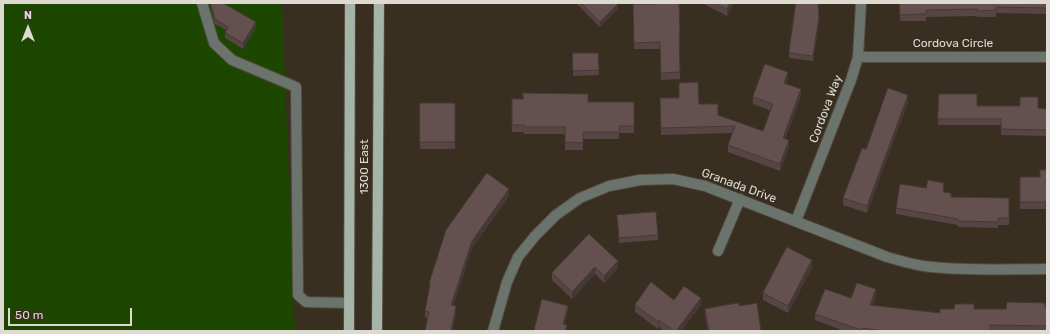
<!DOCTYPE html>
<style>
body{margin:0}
#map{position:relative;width:1050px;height:334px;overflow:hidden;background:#382f21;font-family:Rubik,sans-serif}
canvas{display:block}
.frame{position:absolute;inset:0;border:4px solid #dfdad1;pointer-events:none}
.north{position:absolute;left:8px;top:8px;width:40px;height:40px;-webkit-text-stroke:3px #382f21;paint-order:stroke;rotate:0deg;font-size:11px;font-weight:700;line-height:16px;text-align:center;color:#dfdad1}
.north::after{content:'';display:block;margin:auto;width:14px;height:18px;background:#dfdad1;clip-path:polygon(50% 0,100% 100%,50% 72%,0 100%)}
.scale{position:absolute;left:8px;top:308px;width:124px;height:18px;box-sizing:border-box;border:2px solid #dfdad1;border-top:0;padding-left:5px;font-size:12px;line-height:14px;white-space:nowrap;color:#dfdad1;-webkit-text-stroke:3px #382f21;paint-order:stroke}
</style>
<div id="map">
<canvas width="1050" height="334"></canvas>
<div class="frame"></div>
<div class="north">N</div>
<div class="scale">50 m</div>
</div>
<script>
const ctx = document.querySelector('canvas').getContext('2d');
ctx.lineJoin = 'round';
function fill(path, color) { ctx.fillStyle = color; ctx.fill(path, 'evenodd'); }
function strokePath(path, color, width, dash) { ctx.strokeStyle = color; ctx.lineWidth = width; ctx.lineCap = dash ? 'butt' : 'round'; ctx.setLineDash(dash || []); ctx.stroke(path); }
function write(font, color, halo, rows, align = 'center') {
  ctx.font = font + ' Rubik,sans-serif'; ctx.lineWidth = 3; ctx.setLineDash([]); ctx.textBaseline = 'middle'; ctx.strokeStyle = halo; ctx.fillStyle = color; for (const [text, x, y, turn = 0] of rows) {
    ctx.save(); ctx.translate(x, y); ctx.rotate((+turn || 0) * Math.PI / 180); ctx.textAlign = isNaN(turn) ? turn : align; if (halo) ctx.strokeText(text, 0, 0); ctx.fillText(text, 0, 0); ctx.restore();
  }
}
fill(new Path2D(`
 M3,3H282L295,331H3Z`), '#1d4700');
const minor = new Path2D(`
 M202,3L214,43L232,60L296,87L298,295L306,302L349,303
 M858,57H1047
 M796,221L851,80L858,57L861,3
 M718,251L740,199
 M493,331L507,282L518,257L535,236L556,215L580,198L609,186L640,180L673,179L705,186L887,257C902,261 916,266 932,267C969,271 1010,269 1047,269`);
const major = new Path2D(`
 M349,331L350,3
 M377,331L379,3`);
strokePath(minor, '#534a3d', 12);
strokePath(major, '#534a3d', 12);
strokePath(minor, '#6b736d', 10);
strokePath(major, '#a5b4a9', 10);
fill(new Path2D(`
 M210,3H223L256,27L243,49L225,38V33L226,30L215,24L211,10Z
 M576,3H617L618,9L600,27Z
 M679,3L680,41H679L680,79L661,80L660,49H634L633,4Z
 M702,3H734L727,16Z
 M900,3H1047V14L996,13V17H977V16L926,17V21H900Z
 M819,22L813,61L789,58V53Z
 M573,53H598L599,75L573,76Z
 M788,79L786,83L801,96L785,139L789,147L780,171L728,152V145L732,133L661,135L660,98L699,104L718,115L763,131L771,111L753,104V97Z
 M939,94L977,106L1038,108L1047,109V136L1001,135V125H938Z
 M512,99L588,102H634V133H619V139H583V150H565V134H524V132H512Z
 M908,102L867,213L843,205V198L866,149Z
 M420,103H455V149H420Z
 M1047,170V229H1046V209H1020V177H1040Z
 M926,188L944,189V192L951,197L1009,198V225H998V228L958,227V225L896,214V208Z
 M509,196L472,248L453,306L456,313L452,331H425L427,318L425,317V311L429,290V283Z
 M617,215L658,235V240L619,243Z
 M589,234L618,268L604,283L595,274L572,299L552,280V273Z
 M812,268L788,313L763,300V293Z
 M876,296L872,305L940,313L974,309H1006L1047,307V331H844L815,320V314L851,298Z
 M674,300L701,305L681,331H664L659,327L658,329L635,312V305Z
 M739,306L761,331H708L705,316V309Z`), '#564544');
fill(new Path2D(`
 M730,3H734L727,16V9Z
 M618,4V9L600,27V22Z
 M819,17V22L813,61V56Z
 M256,22V27L243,49V43Z
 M788,72V79L784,90V83Z
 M801,89V96L783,145V138Z
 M908,95V102L867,213V206Z
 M789,140V147L780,171V164Z
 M509,189V196L472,248L451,312V305L472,241Z
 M812,260V268L788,313V306Z
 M618,261V268L604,283V276Z
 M595,267V274L572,299V292Z
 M876,289V296L870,311V305Z
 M701,298V305L681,331H676Z
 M456,306V313L452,331H451Z
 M568,306V311L563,330V324Z
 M659,320V327L658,329V322Z`), '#463837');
const building = new Path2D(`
 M211,3H223L256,22L243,43L225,33L228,27L215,19Z
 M581,3H617L618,4L600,22Z
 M655,3H679L680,34H679L680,72L661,73L660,42L634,43L633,4H655Z
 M716,3H730L727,9Z
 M796,3H818L819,17L813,56L789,53Z
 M900,3H1047V8L996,7V10L977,11V9L926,10V14L900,15Z
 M573,53H598L599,70L573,71Z
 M765,64L788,72L784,83L801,89L783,138L789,140L780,164L728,145L735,126L661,128L660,98H679V83L698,82L699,104H718V115L763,131L773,104L753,97Z
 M888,88L908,95L867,206L843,198L862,148L866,149Z
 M523,93L588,94V102H634V126H619V132H583V143L565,142V127H524V125H512V99H523Z
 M939,94H977V106H1020V97H1038V108L1047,109V130L1001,129V119H938Z
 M420,103H455V142H420Z
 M1040,170H1047V222H1046V202H1020V177H1040Z
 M487,173L509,189L472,241L451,305L456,306L451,331H425L429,312L425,311L430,284L429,283L446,230Z
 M928,180L944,183L943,192L951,193V197L1009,198V218H998V222L958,221V219L896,208L900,184L926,188Z
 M656,212L658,235L619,238L617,215Z
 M589,234L618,261L604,276L595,267L572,292L552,273Z
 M787,247L812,260L788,306L763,293Z
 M651,282L674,300L684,286L701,298L676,331H674L659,320L658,322L635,305Z
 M857,283L876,289L870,305L940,313V309H954L955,304H974V309H1006L1007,302L1045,303V307H1047V326L990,325V331H885L862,328L861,330L815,314L825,289L851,298Z
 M542,299L568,306L563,324L567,325L565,331H534Z
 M739,303V306L757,303L761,331H709L705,309Z`);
fill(building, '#64504f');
strokePath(building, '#463837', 1);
write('12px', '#dfdad1', '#382f21', [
 ["Cordova Circle",953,44],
 ["Cordova Way",826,109,-69],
 ["1300 East",365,167,-90],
 ["Granada Drive",739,186,20]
]);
</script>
